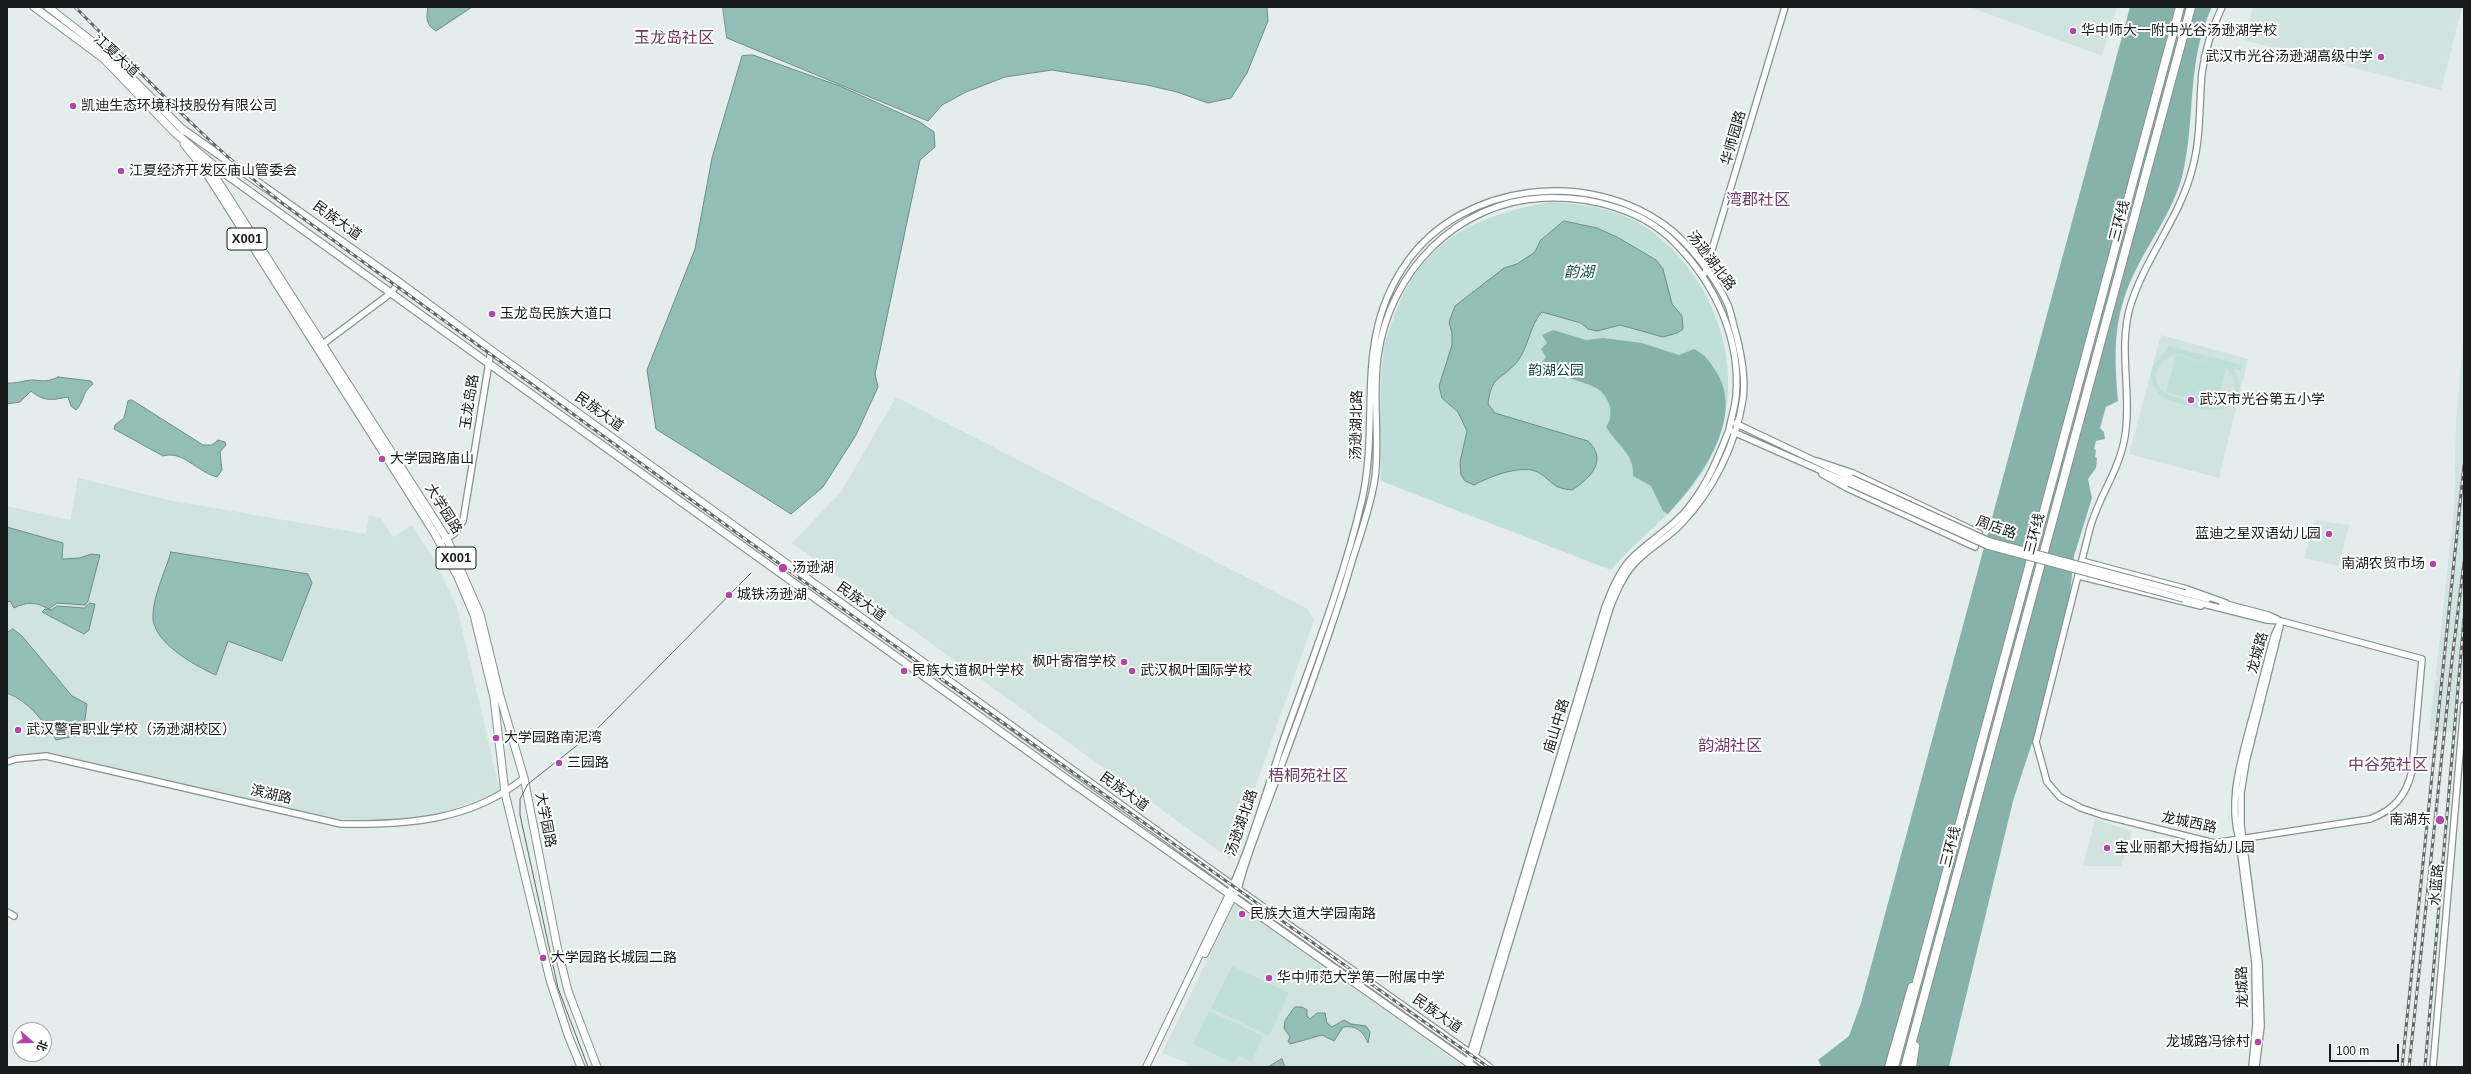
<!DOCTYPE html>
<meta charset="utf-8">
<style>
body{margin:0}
#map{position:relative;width:2471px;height:1074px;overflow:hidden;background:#e4edeb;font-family:Helvetica,"Noto Sans SC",sans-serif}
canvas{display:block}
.frame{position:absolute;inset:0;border:8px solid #181b1b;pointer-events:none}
.north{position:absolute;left:12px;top:1022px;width:40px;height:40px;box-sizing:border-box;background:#fff;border:1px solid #a3a4a4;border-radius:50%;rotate:110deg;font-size:11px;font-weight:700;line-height:16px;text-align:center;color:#181b1b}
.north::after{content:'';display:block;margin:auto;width:14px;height:18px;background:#b046a7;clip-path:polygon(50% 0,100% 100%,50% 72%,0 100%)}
.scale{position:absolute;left:2329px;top:1044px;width:70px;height:18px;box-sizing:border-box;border:2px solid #181b1b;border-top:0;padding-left:5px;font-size:12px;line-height:14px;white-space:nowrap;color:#181b1b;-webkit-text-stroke:3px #fff;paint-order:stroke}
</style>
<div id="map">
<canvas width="2471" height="1074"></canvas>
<div class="frame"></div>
<div class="north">北</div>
<div class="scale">100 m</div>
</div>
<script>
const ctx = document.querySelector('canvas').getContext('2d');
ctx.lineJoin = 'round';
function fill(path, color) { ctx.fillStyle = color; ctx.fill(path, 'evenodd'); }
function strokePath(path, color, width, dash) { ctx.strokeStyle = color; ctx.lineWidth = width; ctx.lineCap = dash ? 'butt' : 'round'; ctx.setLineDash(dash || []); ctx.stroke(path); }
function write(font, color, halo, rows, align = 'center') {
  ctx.font = font + ' Helvetica,"Noto Sans SC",sans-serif'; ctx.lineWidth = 4; ctx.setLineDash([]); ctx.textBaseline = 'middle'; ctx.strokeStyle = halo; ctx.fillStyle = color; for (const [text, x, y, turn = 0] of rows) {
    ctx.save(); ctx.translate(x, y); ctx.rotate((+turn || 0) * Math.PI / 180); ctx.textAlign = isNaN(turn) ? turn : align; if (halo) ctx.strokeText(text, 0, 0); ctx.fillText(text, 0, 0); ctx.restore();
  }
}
fill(new Path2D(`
 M1970,7H2117L2102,56Z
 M2253,7H2462L2441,90L2244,40Z
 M2464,329V658L2459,693L2457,733L2429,731L2435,680L2438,679L2436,673L2454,510L2456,423Z
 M2161,335L2248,359L2219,478L2129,454Z
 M896,397L1308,609L1314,620L1230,859L792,543L841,492Z
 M78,478L173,501L366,534L369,515L381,518L393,537L412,525L434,560L457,607L500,792L439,814L391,821L333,819L35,753L7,757V506L70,520Z
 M2315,520L2349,525L2339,566L2304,558Z
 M2095,819L2132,831L2121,866H2083Z
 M1235,903L1464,1067H1187L1188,1063L1162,1053Z`), '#d1e3df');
fill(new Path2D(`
 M1550,202C1585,204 1622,209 1651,231C1722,284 1752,385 1707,465C1683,507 1642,534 1611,570L1381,481C1381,437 1378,390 1384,348C1385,338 1391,327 1394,317C1421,240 1475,216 1550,202Z
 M2168,346L2242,365L2241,370L2234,369L2240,385C2235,418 2209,411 2185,405C2177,402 2166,401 2160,395C2155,391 2151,383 2151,376C2151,361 2164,357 2168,346ZM2178,354L2225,368L2176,355L2166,392L2215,406C2204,405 2173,398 2164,392C2147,379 2160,356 2178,354ZM2226,368C2241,380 2235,402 2216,406Z
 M1232,966L1289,993L1269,1036L1211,1008Z
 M1209,1011L1263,1036L1251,1062L1238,1055L1234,1063L1193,1044Z`), '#bfdfd8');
fill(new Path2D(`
 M2130,7H2212C2186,62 2196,116 2183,173C2172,219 2136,256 2123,302C2113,334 2115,367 2118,401L2106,407L2100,428L2104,432L2105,439L2096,441L2094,449L2096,450L2095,457L2097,458L2096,468L2088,479L2092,498L2074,556L2069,603L2032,743L2013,801L1949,1067H1822L1818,1060L1849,1036L1861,1003Z
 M1553,330L1586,340L1603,338L1642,343L1679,355L1694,349C1706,355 1710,362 1717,373C1745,420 1699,480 1668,514L1663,511L1651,486L1633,476C1635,454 1616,444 1606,427C1615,415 1610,396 1596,388C1581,380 1553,374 1536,370L1546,357L1541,349L1547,343L1542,335Z`), '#86b2a9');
const water = new Path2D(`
 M428,7H472L436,31C426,25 426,18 428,7Z
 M723,7H1267L1268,21L1247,73L1231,98L1208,103L1177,92L1147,85L1052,70L1005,77L966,92L942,105L928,121L727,38Z
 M753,55L840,86L920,122L934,132L935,147L920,160L875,374L878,387L856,435L823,487L791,514L656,429L647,370L695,249L712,158L742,56Z
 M1564,221L1597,228L1617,237L1656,260L1663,269L1672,304L1682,316L1683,329L1677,333L1663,337L1620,325L1597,331L1588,329L1581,323L1542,312C1529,326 1529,347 1517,362C1502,380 1491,375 1488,404L1495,413L1588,441C1608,460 1591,478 1572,490C1553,488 1555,484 1541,474C1525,462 1489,477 1474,485L1465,481L1461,475L1460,462L1467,431L1458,412L1442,398L1439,386L1452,345V333L1449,322L1455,306L1504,268L1517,264L1535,252L1540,241Z
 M58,377L91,381L93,384C81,393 85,401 76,410L71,406L68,397C52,400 44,402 31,391L20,402L7,404V383C16,384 25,380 33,380C46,381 46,382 58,377Z
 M132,400L203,445H212L218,440L225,442L226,445L220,452L222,470L217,477C197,472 183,450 163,456L114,429L115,425L124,418L128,401Z
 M7,527L63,543L62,559L80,558L91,554L100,555L88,601L85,605L57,603L49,609C35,602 28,601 14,608L10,601L7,602Z
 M171,552L308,574L312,583L282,661L228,641L216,675C195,666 150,641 153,614C154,594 165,572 171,552Z
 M90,603L95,604L89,630L84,634L42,612L45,609L51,610L57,606L84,608Z
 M13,629L22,636L72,696L87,704L83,734L56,740C42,720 30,702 7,693V633Z
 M1295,1007H1302L1307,1010V1016L1310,1019L1317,1013H1325L1327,1023L1332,1027L1344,1020L1351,1024L1366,1026L1370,1032L1368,1043C1363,1031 1356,1025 1343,1027L1334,1041L1322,1035L1290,1044L1288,1041L1290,1037L1284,1028L1285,1021Z
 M1282,1059L1285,1067H1268Z`);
fill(water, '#92beb5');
strokePath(water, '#6d8d87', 1);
const tertiary = new Path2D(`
 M1705,273L1785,7
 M319,347L391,293L399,282
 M1735,423L1851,478
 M1817,461L1853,473L1979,533
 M1822,474L1847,488L1975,547
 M440,543L454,534L463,521L491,350
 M2082,561L2187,589L2226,603
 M2079,576L2201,606
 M2185,593L2208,599
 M2184,599L2267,620L2281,621L2422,659L2412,771C2406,796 2394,810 2370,819L2214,843L2102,815L2081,808L2060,797L2047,782L2036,742L2090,528C2099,496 2120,469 2125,436C2132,392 2118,350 2130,307C2145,257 2181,217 2193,166C2201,136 2199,104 2202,73C2205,50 2212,28 2222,7
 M2222,603L2268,615L2277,619
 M7,762L16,759L46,756L341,824C406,825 471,821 524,778
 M1229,894C1251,846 1266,792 1283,741C1311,662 1343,582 1362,500C1381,416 1352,339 1407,262C1464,182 1589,169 1666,226C1688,242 1716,278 1727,303C1731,311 1732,321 1735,330C1741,352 1746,376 1743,399C1736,444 1713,491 1681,524C1667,539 1647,549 1633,565C1622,578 1616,593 1610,608L1475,1056
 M1233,897L1238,890C1246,856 1260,824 1272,791C1298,720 1325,650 1347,578C1356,545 1370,512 1375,478C1380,438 1372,397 1378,356C1389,272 1457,202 1543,198C1590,196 1643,209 1676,244C1715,284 1741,339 1736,396C1735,407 1731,419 1729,430L1849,483
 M7,912L14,916
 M1470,1064V1054L1605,607C1611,591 1618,574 1629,561C1649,540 1675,527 1692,503C1709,481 1719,455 1729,430
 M2252,1067L2256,1024L2255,963L2239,839C2228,800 2241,761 2251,722C2259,694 2266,665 2274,636L2281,621
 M2256,1067L2261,1026L2259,963L2241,825V793L2246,762L2280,626
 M2433,1067L2464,705`);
const secondary = new Path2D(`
 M1205,954L1233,897
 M1146,1067L1229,894`);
const primary = new Path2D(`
 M34,7L104,59L174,132L217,168L1075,785L1474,1067
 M48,7L107,53L184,131
 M181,128L399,282L491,350L1233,886L1489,1067
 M184,144L202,166L435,534L457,575L474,615L494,698L505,793L550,980L568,1035L581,1067
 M205,161L447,539L480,614L500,696L524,778L557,946L568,991L597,1067`);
const trunk = new Path2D(`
 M1889,1067L1912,987
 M1894,1067L2180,7
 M1905,1067L2191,7
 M1912,1067L1915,1046`);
strokePath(tertiary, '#88918f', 8);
strokePath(secondary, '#88918f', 8);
strokePath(primary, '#88918f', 9);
strokePath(trunk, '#88918f', 10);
strokePath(tertiary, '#fff', 5.5);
strokePath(secondary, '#fff', 6);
strokePath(primary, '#fff', 7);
strokePath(trunk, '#fff', 8);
strokePath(new Path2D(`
 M588,1067L558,988L520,815V799L528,784L594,732L751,573`), '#636867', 1);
const rail = new Path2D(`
 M75,7C142,74 208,144 282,203L788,570L1488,1067
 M2402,1067L2464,465
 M2409,1067L2452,660L2464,562
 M2425,1067L2464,619`);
strokePath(rail, '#636867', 3);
strokePath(rail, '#fff', 1.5, [4.5]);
const tertiaryBridge = new Path2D(`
 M1851,478L1989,541L2185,593
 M1849,483L1988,546L2184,599`);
strokePath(tertiaryBridge, '#88918f', 8, []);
strokePath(tertiaryBridge, '#fff', 5.5);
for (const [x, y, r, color] of [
 [2073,31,4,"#b046a7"],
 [2381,57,4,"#b046a7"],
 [73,106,4,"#b046a7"],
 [121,171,4,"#b046a7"],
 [492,314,4,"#b046a7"],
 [2191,400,4,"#b046a7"],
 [382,459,4,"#b046a7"],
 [2329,534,4,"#b046a7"],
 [2433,564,4,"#b046a7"],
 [783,568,5,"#b046a7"],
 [729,595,4,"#b046a7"],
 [1124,662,4,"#b046a7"],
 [904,671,4,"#b046a7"],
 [1132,671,4,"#b046a7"],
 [18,730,4,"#b046a7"],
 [496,738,4,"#b046a7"],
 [559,763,4,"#b046a7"],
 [2440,820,5,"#b046a7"],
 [2107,848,4,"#b046a7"],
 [1242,914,4,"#b046a7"],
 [543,958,4,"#b046a7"],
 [1269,978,4,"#b046a7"],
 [2258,1042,4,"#b046a7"]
]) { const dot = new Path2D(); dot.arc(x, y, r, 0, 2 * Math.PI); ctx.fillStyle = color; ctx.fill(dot); strokePath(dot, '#fff', 1.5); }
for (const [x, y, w] of [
 [247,239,40],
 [456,558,40]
]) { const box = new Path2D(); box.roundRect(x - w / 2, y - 11, w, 22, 3); ctx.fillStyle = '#fff'; ctx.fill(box); strokePath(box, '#181b1b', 1); }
write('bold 13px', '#181b1b', null, [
 ["X001",247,239],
 ["X001",456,558]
]);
write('14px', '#181b1b', '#fff', [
 ["华中师大一附中光谷汤逊湖学校",2081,31],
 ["武汉市光谷汤逊湖高级中学",2373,57,"right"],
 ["凯迪生态环境科技股份有限公司",81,106],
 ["江夏经济开发区庙山管委会",129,171],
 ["玉龙岛民族大道口",500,314],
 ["武汉市光谷第五小学",2199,400],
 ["大学园路庙山",390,459],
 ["蓝迪之星双语幼儿园",2321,534,"right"],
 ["南湖农贸市场",2425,564,"right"],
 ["汤逊湖",792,568],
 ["城铁汤逊湖",737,595],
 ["枫叶寄宿学校",1116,662,"right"],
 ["民族大道枫叶学校",912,671],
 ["武汉枫叶国际学校",1140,671],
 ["武汉警官职业学校（汤逊湖校区）",26,730],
 ["大学园路南泥湾",504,738],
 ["三园路",567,763],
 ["南湖东",2431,820,"right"],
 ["宝业丽都大拇指幼儿园",2115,848],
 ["民族大道大学园南路",1250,914],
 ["大学园路长城园二路",551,958],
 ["华中师范大学第一附属中学",1277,978],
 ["龙城路冯徐村",2250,1042,"right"]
], 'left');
write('14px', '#181b1b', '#fff', [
 ["江夏大道",116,56,43],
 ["华师园路",1734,138,-74],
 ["民族大道",337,221,36],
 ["三环线",2120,221,-75],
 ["汤逊湖北路",1711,261,53],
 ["玉龙岛路",470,402,-81],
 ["民族大道",599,412,36],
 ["汤逊湖北路",1357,425,-89],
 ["大学园路",443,509,58],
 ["周店路",1996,528,19],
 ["三环线",2035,534,-75],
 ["民族大道",861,602,36],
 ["龙城路",2258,653,-74],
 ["庙山中路",1557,726,-73],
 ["民族大道",1124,792,36],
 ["滨湖路",271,795,13],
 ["大学园路",545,820,79],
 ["汤逊湖北路",1242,823,-71],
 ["龙城西路",2189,823,12],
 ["三环线",1951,847,-75],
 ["水蓝路",2437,885,-85],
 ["龙城路",2243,987,-92],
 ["民族大道",1437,1014,35]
]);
write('14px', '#0f4e45', '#fff', [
 ["韵湖公园",1556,371]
]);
write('italic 15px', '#16534a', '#fff', [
 ["韵湖",1579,273]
]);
write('16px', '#6f3a6a', '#fff', [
 ["玉龙岛社区",674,39],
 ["湾郡社区",1758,201],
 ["韵湖社区",1730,747],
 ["中谷苑社区",2388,766],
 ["梧桐苑社区",1308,777]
]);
</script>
